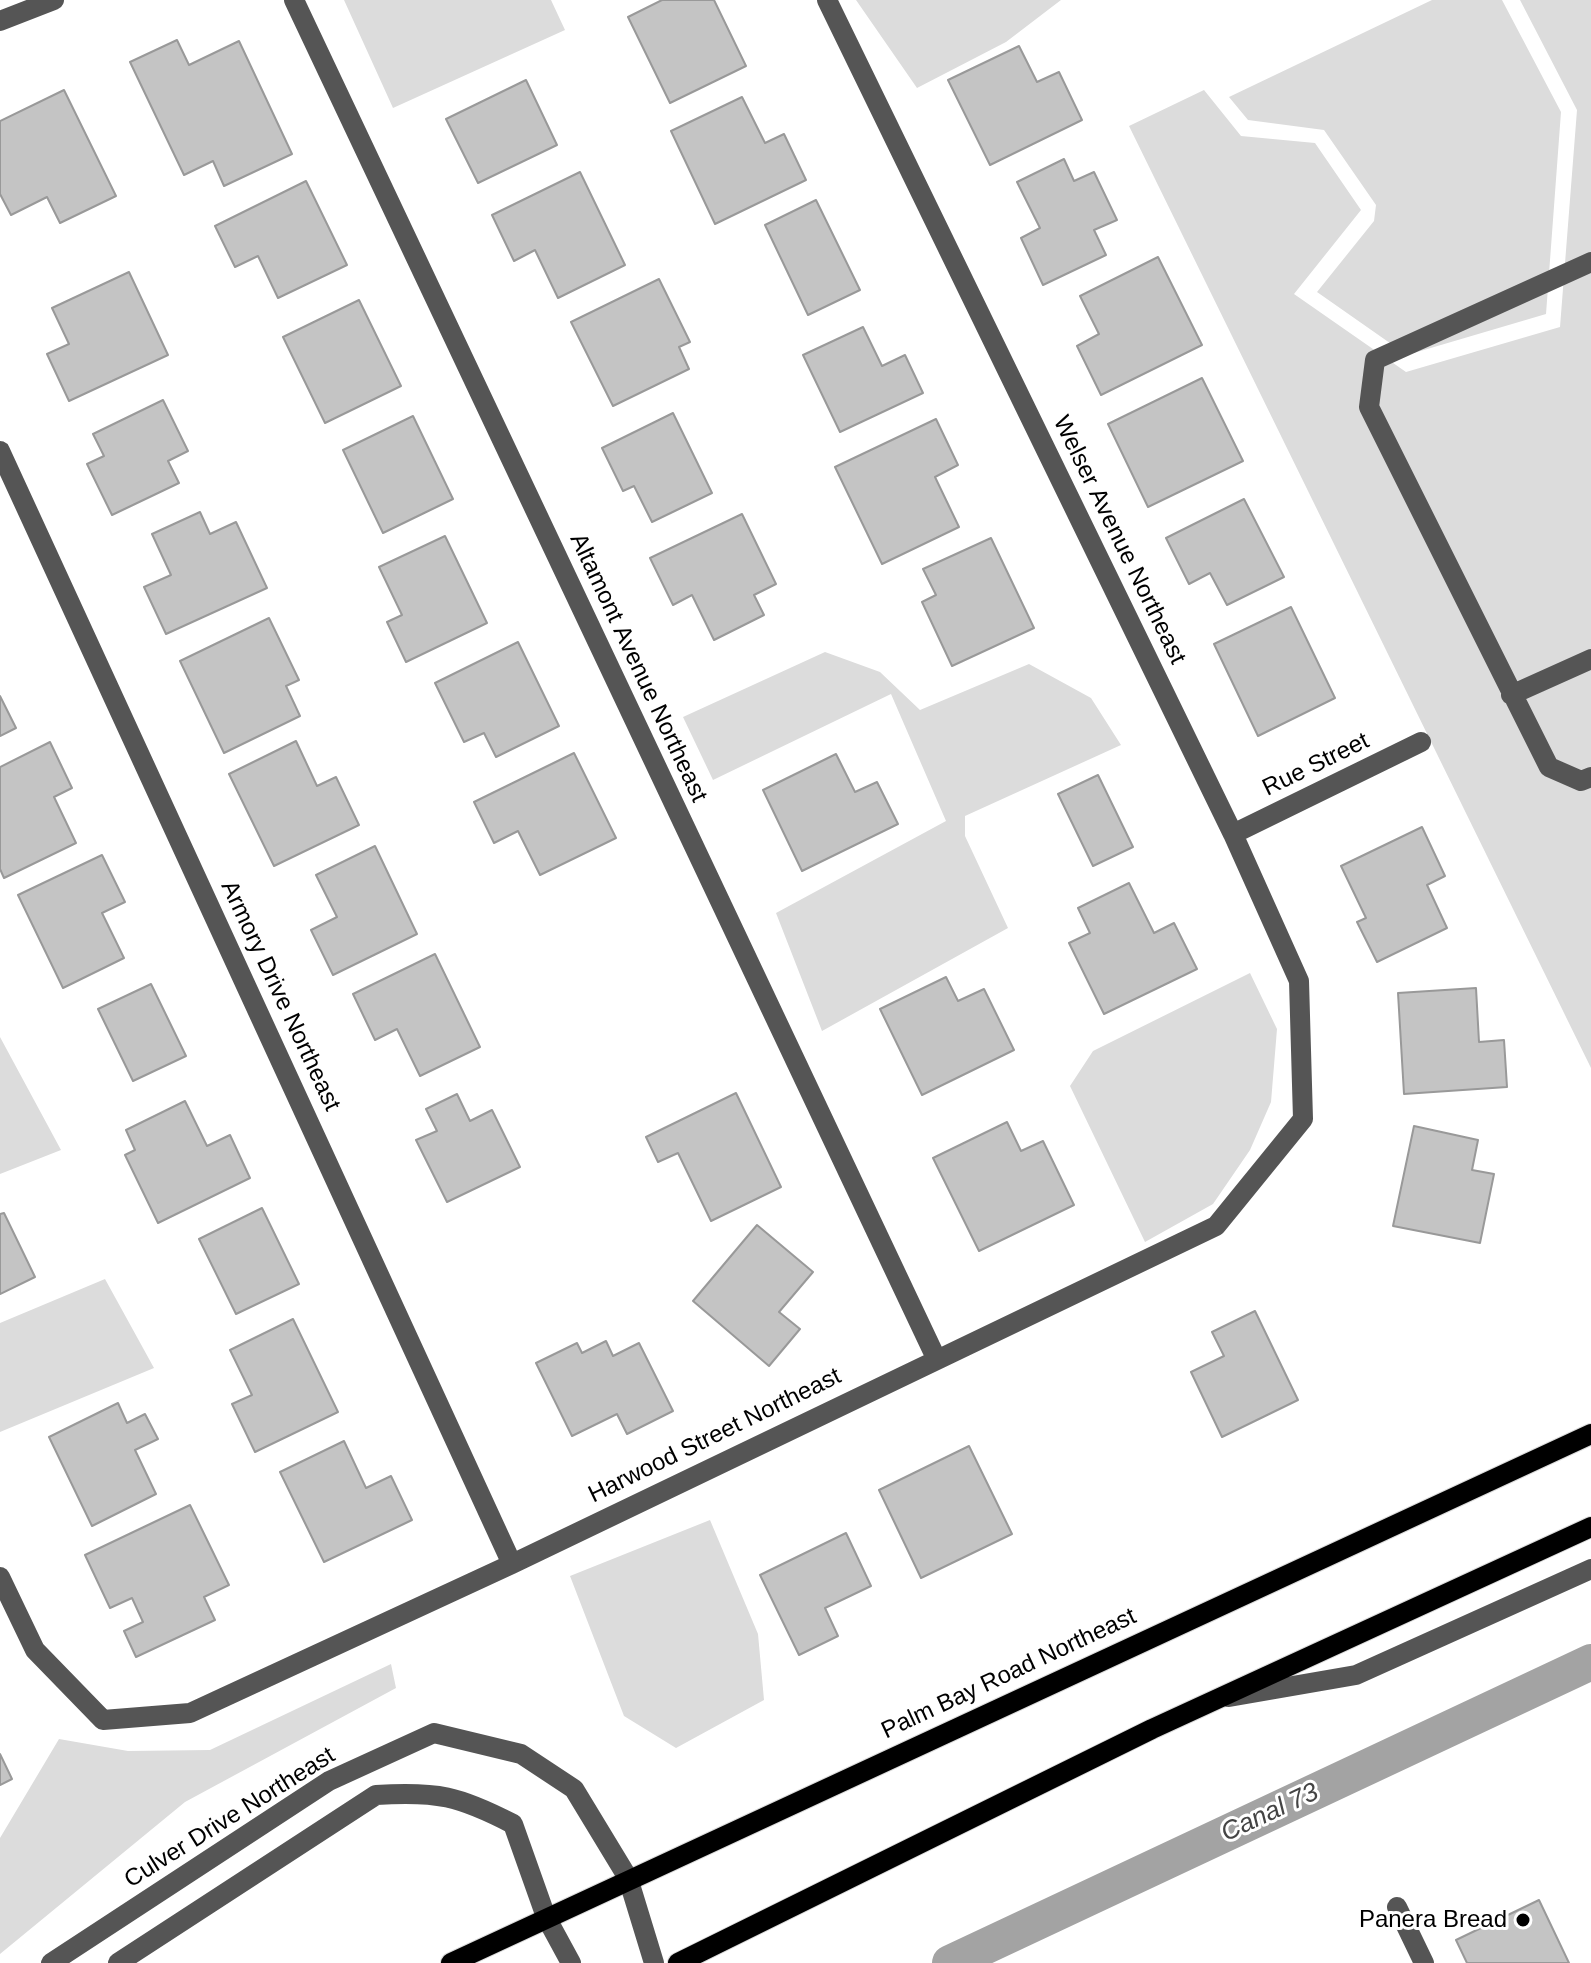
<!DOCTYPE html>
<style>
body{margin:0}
canvas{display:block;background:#fff}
</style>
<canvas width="1591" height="1963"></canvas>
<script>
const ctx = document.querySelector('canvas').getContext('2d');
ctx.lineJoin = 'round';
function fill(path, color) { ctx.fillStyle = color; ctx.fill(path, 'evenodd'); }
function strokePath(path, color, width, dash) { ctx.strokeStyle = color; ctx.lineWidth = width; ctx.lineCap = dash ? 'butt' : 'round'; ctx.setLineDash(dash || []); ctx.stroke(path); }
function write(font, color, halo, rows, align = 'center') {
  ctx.font = font + ' Arial,sans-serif'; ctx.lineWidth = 6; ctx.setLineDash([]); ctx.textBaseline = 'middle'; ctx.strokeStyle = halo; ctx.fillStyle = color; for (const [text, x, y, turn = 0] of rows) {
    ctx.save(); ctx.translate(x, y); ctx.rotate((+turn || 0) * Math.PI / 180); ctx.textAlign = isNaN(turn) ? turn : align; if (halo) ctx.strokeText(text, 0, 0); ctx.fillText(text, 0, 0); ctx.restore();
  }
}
fill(new Path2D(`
 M344,0H551L565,30L393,108Z
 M856,0H1061L1006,42L917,88Z
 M1432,0H1502L1561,112L1546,314L1407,355L1317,292L1374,221L1376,205L1324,130L1248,120L1229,97Z
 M1520,0H1591V1068L1129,126L1204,90L1241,136L1315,143L1361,210L1294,294L1406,372L1560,327L1577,110Z
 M825,652L880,672L920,710L1029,664L1091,698L1121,745L965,816V836L1008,928L822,1031L776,913L946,821L891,694L713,780L683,717Z
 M1250,973L1277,1029L1271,1102L1250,1150L1213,1204L1145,1242L1070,1086L1093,1051Z
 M0,1037L61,1150L0,1174Z
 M105,1279L154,1368L0,1432V1323Z
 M710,1520L758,1634L764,1700L676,1748L624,1716L570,1576Z
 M391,1664L396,1688L185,1802L0,1954V1838L59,1739L128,1751L210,1750Z`), '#dcdcdc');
strokePath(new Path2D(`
 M950,1963L1591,1662`), '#a3a3a3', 36);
const building = new Path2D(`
 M662,0H714L746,66L670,103L628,17Z
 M177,40L189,65L239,41L292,154L224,186L213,161L184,175L130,62Z
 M1019,46L1037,82L1059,72L1082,120L990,165L948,80Z
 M526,80L557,145L478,183L446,119Z
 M64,90L116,196L60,223L47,197L11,215L0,194V121Z
 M742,97L765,143L784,134L806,180L715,224L671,131Z
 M1064,159L1074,181L1094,172L1117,220L1094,230L1106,255L1043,285L1021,238L1040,228L1017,182Z
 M580,172L625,265L558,298L535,250L514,261L492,215Z
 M306,181L347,265L278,298L258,256L235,267L215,226Z
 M816,200L860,290L808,315L765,225Z
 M1158,257L1202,345L1101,395L1077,346L1099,334L1080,296Z
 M129,272L168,355L69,401L47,354L69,344L52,308Z
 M659,279L690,342L679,347L689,369L613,406L571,322Z
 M359,300L401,386L325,423L283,337Z
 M863,327L882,366L905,355L923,393L840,432L803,355Z
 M1202,378L1243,461L1148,507L1108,424Z
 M163,400L188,451L168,461L179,483L112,515L87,464L104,456L93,434Z
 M673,413L712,493L652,522L634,486L623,491L602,448Z
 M413,416L453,499L383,533L343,450Z
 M936,419L958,465L935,477L959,527L882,564L835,467Z
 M1244,499L1284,577L1227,605L1210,573L1189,584L1166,538Z
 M200,512L210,534L236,522L267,588L166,634L144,587L171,575L152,534Z
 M742,514L776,584L754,595L764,615L714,640L692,595L673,605L650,558Z
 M445,536L487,623L406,662L387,622L402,615L379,567Z
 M991,538L1034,628L952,666L922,602L936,595L923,569Z
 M1291,607L1335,698L1258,736L1214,644Z
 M269,618L299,680L286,686L300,716L224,753L180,661Z
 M518,642L559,726L496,757L484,733L464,742L435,683Z
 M0,696L16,728L0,736Z
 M296,741L317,786L336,777L359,825L274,866L229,774Z
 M50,742L72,788L54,797L76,843L4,878L0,869V767Z
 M574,753L616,838L540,875L518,831L494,843L474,802Z
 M836,754L855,792L877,782L898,824L802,871L763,790Z
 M1098,775L1133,847L1093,866L1058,794Z
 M1422,827L1445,876L1427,885L1447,928L1377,962L1357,922L1366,918L1341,866Z
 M375,846L417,934L333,975L311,930L337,917L316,875Z
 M102,855L125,902L102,913L124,958L63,988L18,895Z
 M1129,883L1154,933L1174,923L1197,969L1104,1014L1069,943L1090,933L1078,908Z
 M435,954L480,1047L420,1076L397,1029L375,1040L353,994Z
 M946,977L958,1001L984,989L1014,1050L922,1095L880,1009Z
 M151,984L186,1056L133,1081L98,1009Z
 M1476,988L1479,1042L1504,1040L1507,1087L1404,1094L1398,993Z
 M736,1093L781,1187L711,1221L678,1153L658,1162L646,1137Z
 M457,1094L470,1121L492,1110L520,1167L447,1202L416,1140L437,1131L426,1109Z
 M185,1101L207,1146L230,1135L250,1178L158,1223L125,1155L135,1150L126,1130Z
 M1007,1122L1021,1151L1043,1141L1074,1205L979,1251L933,1158Z
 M1414,1126L1478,1140L1472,1170L1494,1174L1480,1243L1393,1226Z
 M262,1208L299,1284L236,1314L199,1239Z
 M4,1213L35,1277L0,1294V1214Z
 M757,1225L813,1272L779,1312L800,1329L769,1366L693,1301Z
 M1255,1311L1298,1400L1222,1437L1191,1372L1224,1356L1212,1332Z
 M293,1319L338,1412L255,1452L232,1404L252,1395L230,1350Z
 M606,1341L613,1356L639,1343L673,1411L627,1434L617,1414L572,1436L536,1363L577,1343L582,1353Z
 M118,1403L127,1423L145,1414L158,1439L135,1450L156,1494L92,1526L49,1437Z
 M344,1441L366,1488L391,1476L412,1520L324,1562L280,1472Z
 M969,1446L1012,1534L921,1578L879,1490Z
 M190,1505L229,1585L204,1597L215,1620L136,1657L124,1631L143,1622L132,1598L110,1608L85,1555Z
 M846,1533L871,1586L825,1608L838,1636L799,1655L760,1575Z
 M0,1754L12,1779L0,1785Z
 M1539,1900L1569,1963H1467L1456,1940Z`);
fill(building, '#c4c4c4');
strokePath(building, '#999', 2);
const major = new Path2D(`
 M451,1963L1591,1434
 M678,1963L1152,1729L1591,1527`);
strokePath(major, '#dbdbdb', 22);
strokePath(new Path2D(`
 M294,0L936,1358
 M0,21L54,0
 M1591,262L1375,360L1369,407L1549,767L1581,781L1591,777
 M0,451L512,1564
 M1511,695L1591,659
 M1233,834L1421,742
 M0,1577L35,1650L103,1720L190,1713L512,1564L1216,1226L1303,1119L1299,981L1233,834L827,0
 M1229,1697L1356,1675L1591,1569
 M1397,1907L1424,1963
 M51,1963L329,1781L434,1733L521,1754L574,1789L628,1878L654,1963
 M118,1963L376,1795C437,1791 459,1796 513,1824L546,1917L571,1963`), '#555', 20);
strokePath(major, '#000', 20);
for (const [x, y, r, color] of [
 [1523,1920,8,"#000"]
]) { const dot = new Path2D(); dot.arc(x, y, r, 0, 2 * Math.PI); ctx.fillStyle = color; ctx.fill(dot); strokePath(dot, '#fff', 3); }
write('24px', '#000', '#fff', [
 ["Welser Avenue Northeast",1119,540,64],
 ["Altamont Avenue Northeast",638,668,65],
 ["Rue Street",1316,765,-26],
 ["Armory Drive Northeast",280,996,65],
 ["Harwood Street Northeast",715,1436,-26],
 ["Palm Bay Road Northeast",1009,1674,-25],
 ["Culver Drive Northeast",230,1818,-32]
]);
write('24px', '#000', '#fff', [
 ["Panera Bread",1507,1920]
], 'right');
write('italic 26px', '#444', '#fff', [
 ["Canal 73",1270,1813,-25]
]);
</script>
